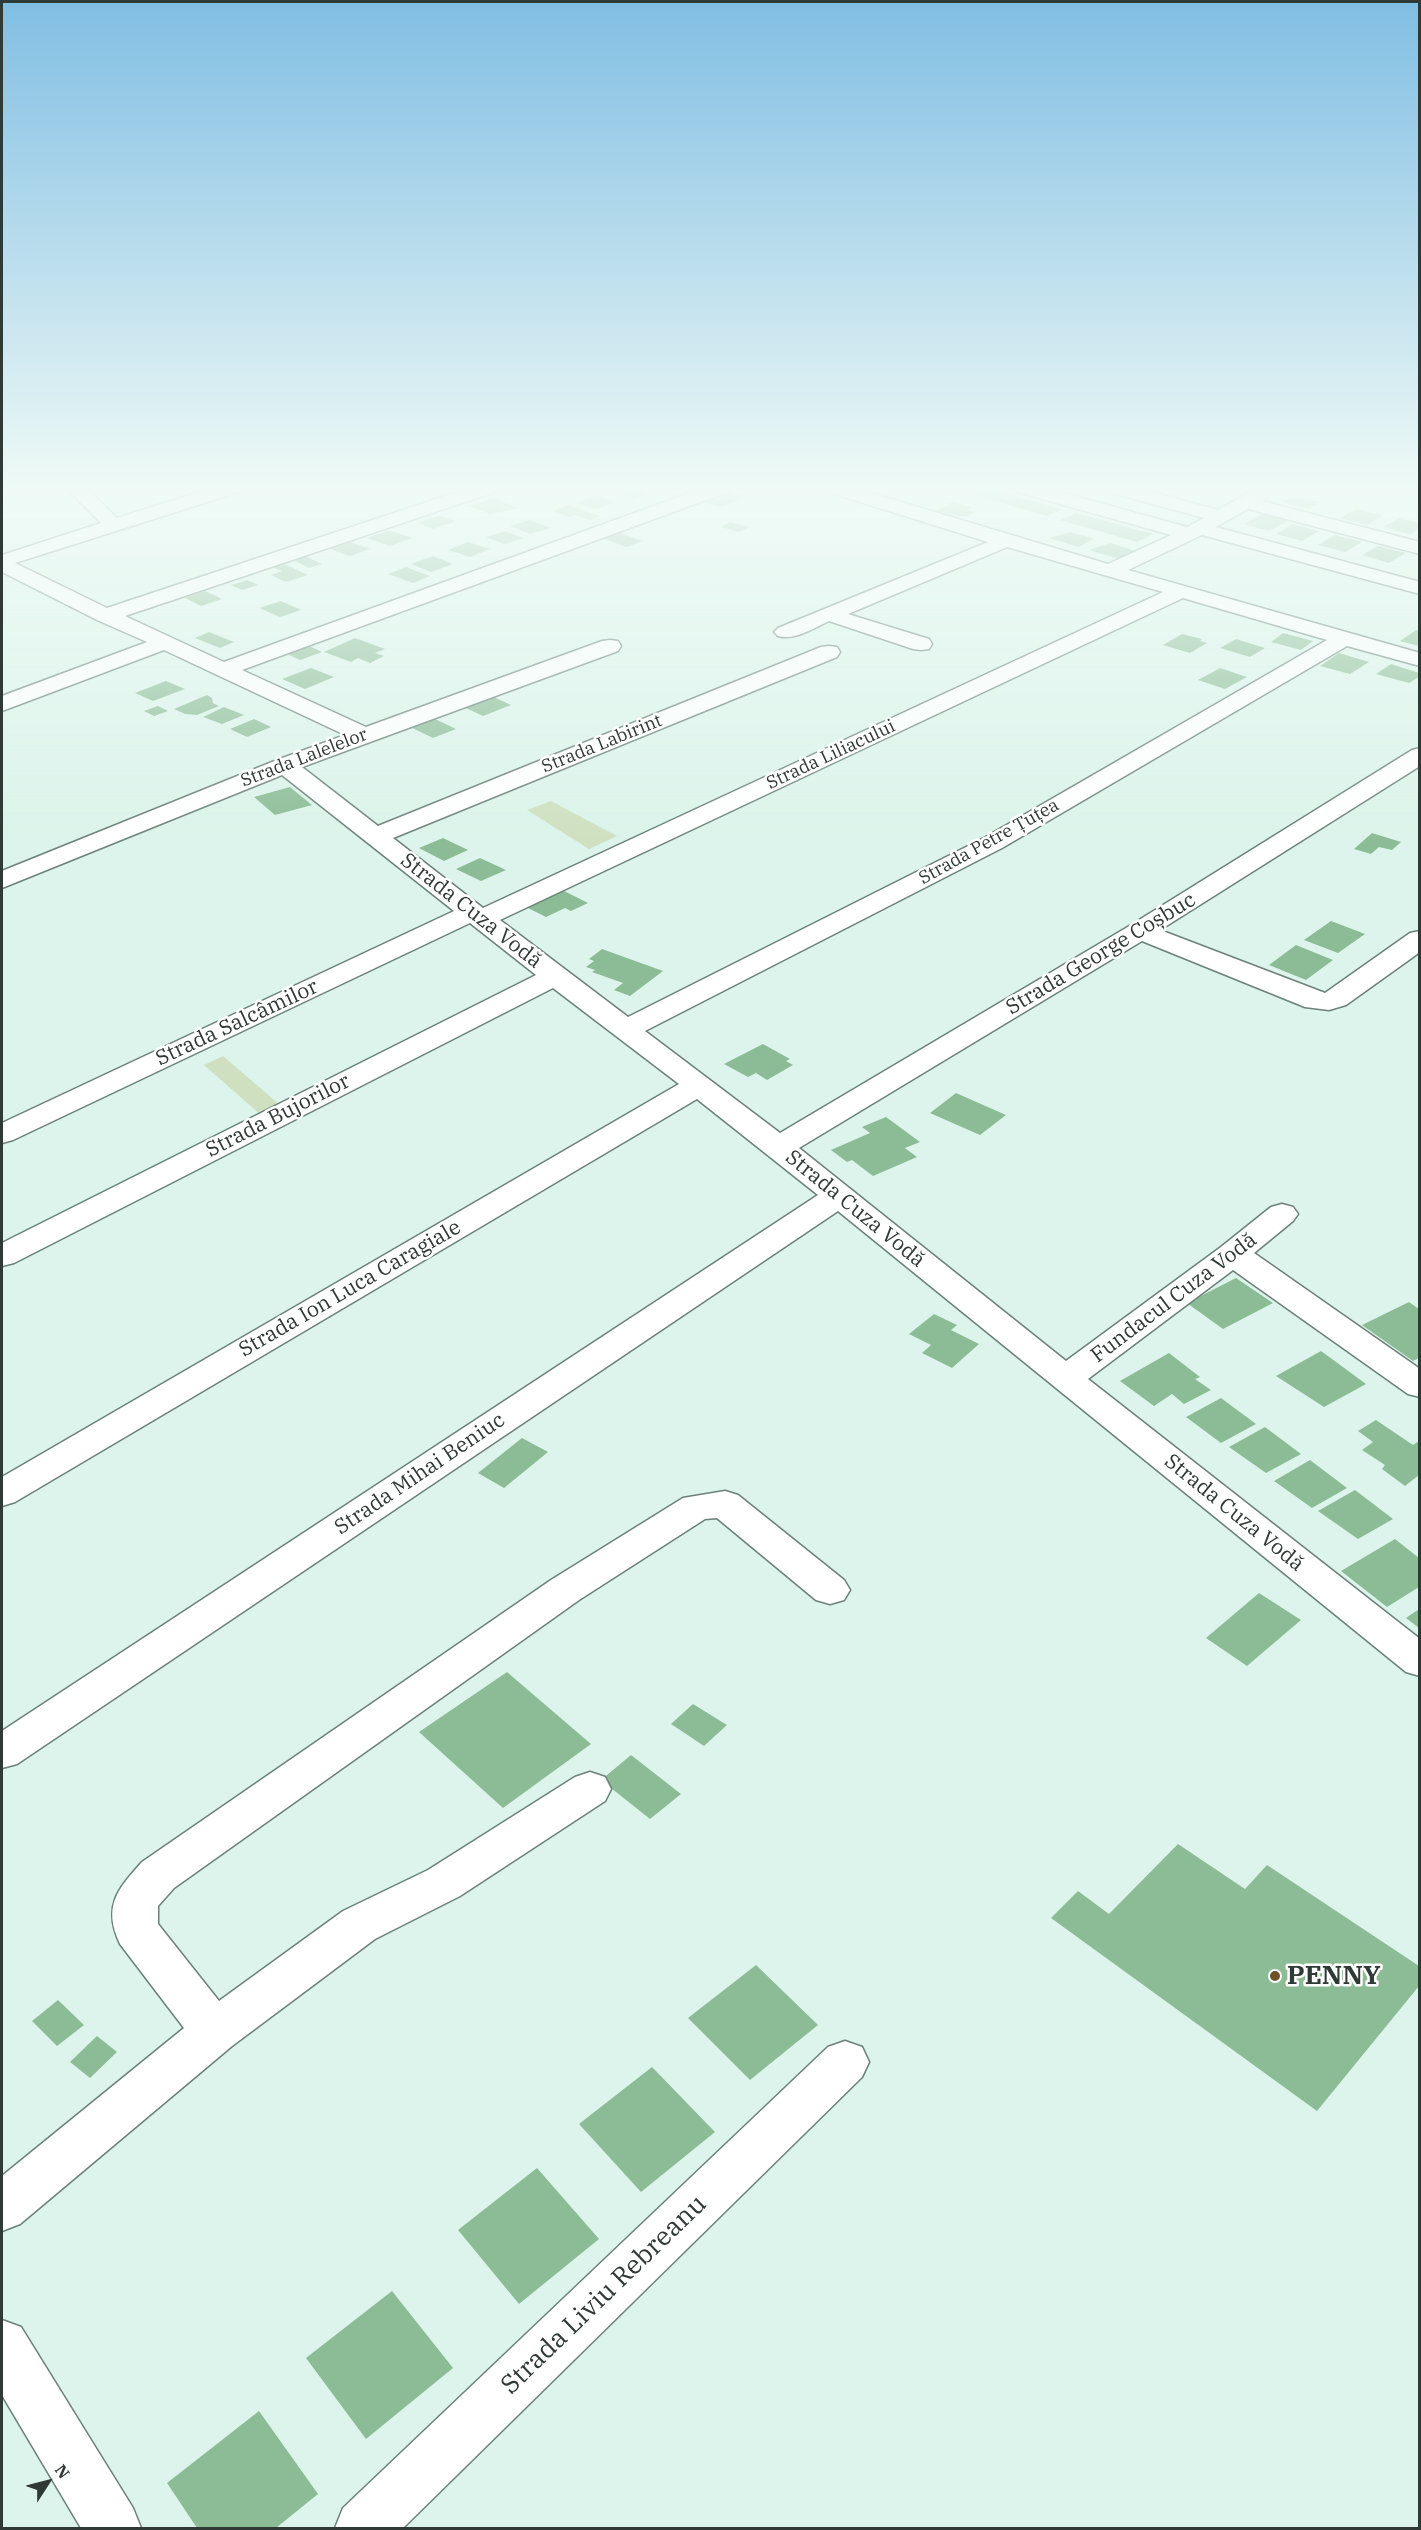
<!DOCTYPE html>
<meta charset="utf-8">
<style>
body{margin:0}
#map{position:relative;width:1421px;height:2530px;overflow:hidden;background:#dcf4eb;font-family:"IBM Plex Serif",serif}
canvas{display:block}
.frame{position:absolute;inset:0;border:3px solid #2f3935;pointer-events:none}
.north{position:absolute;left:18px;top:2452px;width:60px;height:60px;-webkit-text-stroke:4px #fff;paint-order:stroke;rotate:54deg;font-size:16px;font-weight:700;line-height:24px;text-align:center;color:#2f3935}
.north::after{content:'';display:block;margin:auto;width:21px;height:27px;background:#2f3935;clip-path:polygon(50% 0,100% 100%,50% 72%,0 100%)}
</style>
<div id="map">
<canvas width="1421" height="2530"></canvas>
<div class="frame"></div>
<div class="north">N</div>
</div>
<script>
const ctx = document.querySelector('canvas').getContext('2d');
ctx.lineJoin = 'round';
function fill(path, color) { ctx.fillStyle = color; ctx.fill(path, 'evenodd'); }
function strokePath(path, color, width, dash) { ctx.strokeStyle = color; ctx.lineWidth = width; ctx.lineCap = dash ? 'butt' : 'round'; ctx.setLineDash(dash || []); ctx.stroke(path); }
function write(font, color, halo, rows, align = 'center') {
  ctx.font = font + ' "IBM Plex Serif",serif'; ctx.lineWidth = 5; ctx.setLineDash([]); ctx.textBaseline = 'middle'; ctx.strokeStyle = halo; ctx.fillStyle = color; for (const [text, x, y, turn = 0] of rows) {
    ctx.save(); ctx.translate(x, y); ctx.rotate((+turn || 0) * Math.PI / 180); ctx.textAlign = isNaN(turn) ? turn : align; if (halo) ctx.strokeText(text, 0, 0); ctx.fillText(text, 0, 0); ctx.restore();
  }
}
fill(new Path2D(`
 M551,801L617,836L589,849L527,810Z
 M223,1056L281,1106L262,1116L204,1065Z`), '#cfe0c0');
fill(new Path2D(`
 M619,488H629L647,494L634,499L611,491Z
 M949,488H987L1062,509L1047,516Z
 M722,490L745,497L721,507L698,500Z
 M596,495L616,502L596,509L575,503Z
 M1293,496L1320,502L1309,509L1282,502Z
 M493,498L519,508L490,514L469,506Z
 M952,502L973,507L968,510L975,512L967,516H959L936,511Z
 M568,505L600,516L590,520L575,515L569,517L553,511Z
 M1356,509L1383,515L1367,525L1340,518Z
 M1076,513L1127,527L1153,534L1137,542L1060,520Z
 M1264,513L1290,520L1269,531L1244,524Z
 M439,516L456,521L433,529L417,523Z
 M1399,518L1419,523V528L1410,534L1383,527Z
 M530,520L551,528L530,534L510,526Z
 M730,522L749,527L739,532L721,527Z
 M1293,524L1319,531L1302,541L1276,534Z
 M389,530L412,538L390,546L367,538Z
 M505,531L523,538L504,544L486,537Z
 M1070,532L1094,539L1078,547L1049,538Z
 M620,533L642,541L627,547L604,539Z
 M1335,535L1362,542L1345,552L1318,545Z
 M348,541L370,549L350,556L328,548Z
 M468,542L490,549L470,557L448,550Z
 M1110,543L1135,551L1119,559L1089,550Z
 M1378,546L1406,553L1389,563L1362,555Z
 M303,555L322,564L309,568L291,559Z
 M433,556L453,564L431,572L411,564Z
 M282,563L308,575L286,582L271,575L282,571L271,567Z
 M406,567L430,576L413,583L388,574Z
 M247,580L258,585L242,590L231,585Z
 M205,591L222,599L201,606L185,598Z
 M281,601L301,610L280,617L259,608Z
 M1416,630L1419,631V646L1400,641Z
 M209,632L234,642L220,648L195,638Z
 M1283,633L1313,641L1301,650L1271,642Z
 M1182,634L1202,639L1200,641L1207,643L1190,653L1163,645Z
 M355,638L385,649L375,653L384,656L370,663L358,658L351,662L324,652Z
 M1236,639L1265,648L1250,657L1220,648Z
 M307,645L322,652L300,660L285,653Z
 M1339,653L1369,662L1350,674L1320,666Z
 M1391,664L1419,673V677L1409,683L1376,674Z
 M311,668L334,677L305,689L282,679Z
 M1220,668L1247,677L1225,689L1198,680Z
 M166,681L185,689L153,701L135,693Z
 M483,692L511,705L483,716L455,703Z
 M207,695L212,698L213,703L219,706L197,715L185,714L174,709Z
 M158,706L168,711L154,716L144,711Z
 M224,707L244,715L222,724L203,717Z
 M431,717L456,729L433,738L408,726Z
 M254,719L271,727L247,737L230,729Z
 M290,787L312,805L275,815L254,797Z
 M1372,833L1401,842L1392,850L1379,847L1371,854L1354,849Z
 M443,838L468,850L444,861L419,848Z
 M480,858L506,870L481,881L456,869Z
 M558,888L588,903L571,911L565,908L546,917L522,905Z
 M1331,921L1365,934L1338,953L1304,940Z
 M1296,945L1333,960L1306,980L1269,965Z
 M602,949L663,971L630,996L614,990L623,983L592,972L595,970L586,967L594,961L589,959Z
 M763,1044L790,1059L786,1061L793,1065L767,1080L756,1073L748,1077L724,1064Z
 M956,1093L1006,1115L980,1135L930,1113Z
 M886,1117L920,1142L905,1148L917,1157L873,1176L852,1160L847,1162L831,1150L870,1133L862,1127Z
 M1236,1278L1273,1303L1223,1329L1187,1303Z
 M1409,1302L1419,1309V1358L1413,1361L1362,1325Z
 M934,1314L957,1325L951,1330L979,1344L952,1368L922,1353L931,1345L909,1334Z
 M1321,1351L1366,1384L1324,1407L1276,1376Z
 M1169,1353L1200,1377L1195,1379L1211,1390L1184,1404L1172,1394L1154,1406L1120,1381Z
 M1221,1398L1256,1424L1221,1443L1186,1417Z
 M1376,1420L1413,1445L1419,1441V1475L1405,1486L1382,1469L1385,1465L1362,1450L1373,1442L1358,1431Z
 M1265,1427L1301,1454L1266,1473L1229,1447Z
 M522,1438L548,1452L504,1488L478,1473Z
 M1310,1460L1347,1488L1312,1508L1274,1481Z
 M1355,1490L1393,1519L1358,1539L1318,1511Z
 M1395,1539L1419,1558V1587L1387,1607L1341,1571Z
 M1259,1593L1301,1620L1247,1666L1206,1638Z
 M1419,1609V1628L1406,1618Z
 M507,1672L591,1744L503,1808L419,1732Z
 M693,1704L727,1725L704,1746L671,1724Z
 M631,1755L681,1794L650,1819L601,1780Z
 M1178,1844L1245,1889L1267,1865L1419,1966V1986L1317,2111L1051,1918L1078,1891L1109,1914Z
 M756,1965L818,2025L750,2080L688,2018Z
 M58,2000L84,2025L57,2046L32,2021Z
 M97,2036L117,2052L90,2078L70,2062Z
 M652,2067L715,2132L641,2192L579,2124Z
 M537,2168L599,2239L519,2304L458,2230Z
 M392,2291L453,2368L366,2439L306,2358Z
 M259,2411L318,2494L276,2528H197L167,2483Z`), '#8cbc96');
const minor = new Path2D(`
 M66,488H86L117,518L212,488H241L239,492L15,563L107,608L469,488H497L495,492L125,616L224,662L703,488H730L728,492L242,670L366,727L602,641L610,640L618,641L621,646L618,651L302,767L378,826L821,647L829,646L837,647L840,652L837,657L393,838L483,908L1163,592L1007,547L848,614L929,639L932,644L929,649L921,650L913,649L829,621C814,628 794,641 778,636L774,632L778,628L988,542L828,492L826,488H855L1108,564L1171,535L1017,492L1015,488H1046L1187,527L1204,518L1108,492L1106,488H1137L1218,510L1257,488H1280L1262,501L1420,542V554L1248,509L1216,527L1420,582V594L1202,535L1128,570L1420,653V666L1347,646L1002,848L645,1031L780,1133L1131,925L1412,750L1420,748V766L1160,930L1325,993L1410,933L1420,931V952L1346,1005L1329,1010L1305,1007L1142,941L799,1148L1066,1361L1221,1247L1271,1207L1282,1204L1293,1207L1298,1214L1293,1221L1254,1253L1420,1369V1397L1408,1394L1233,1270L1088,1379L1420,1639V1676L1406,1672L838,1211L17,1764L2,1768V1731L818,1195L697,1099L15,1502L2,1506V1477L679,1084L553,988L14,1263L2,1266V1243L536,975L470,923L13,1140L2,1143V1123L454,911L282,775L2,888V871L277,760L345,735L164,650L2,711V696L147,642L97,620L2,572V555L101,523ZM1183,598L1327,640L984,838L628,1017L500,920Z
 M725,1491L738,1495L844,1580L850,1590L844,1600L830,1604L816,1600L717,1518L705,1519L579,1600L174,1888L158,1906V1924L219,2001L343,1911L428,1870L575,1777L590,1772L605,1777L611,1789L605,1801L460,1896L375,1939L232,2046L20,2224L2,2231V2176L184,2028L120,1944C102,1906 118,1889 142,1862L551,1580L683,1498Z
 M845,2041L862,2047L869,2062L862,2077L403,2528H335L343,2508L828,2047Z
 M2,2320L21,2327L133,2508L141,2528H81L2,2395Z`);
strokePath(minor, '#6b8179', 3);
fill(minor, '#fff');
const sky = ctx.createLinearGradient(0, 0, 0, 842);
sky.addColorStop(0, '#80bee3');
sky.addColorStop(0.58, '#effaf6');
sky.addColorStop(1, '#effaf600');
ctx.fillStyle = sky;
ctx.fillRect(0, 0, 1421, 842);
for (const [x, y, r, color] of [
 [1275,1976,6,"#725128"]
]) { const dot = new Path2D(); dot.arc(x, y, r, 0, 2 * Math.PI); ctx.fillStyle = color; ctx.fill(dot); strokePath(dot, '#fff', 2); }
write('18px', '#2f3935', '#fff', [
 ["Strada Labirint",602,744,-22],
 ["Strada Liliacului",831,755,-25],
 ["Strada Lalelelor",304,758,-21],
 ["Strada Petre Țuțea",989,842,-29]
]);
write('21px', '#2f3935', '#fff', [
 ["Strada Cuza Vodă",471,911,38],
 ["Strada George Coșbuc",1101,954,-31],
 ["Strada Salcâmilor",237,1023,-25],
 ["Strada Bujorilor",278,1116,-27],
 ["Strada Cuza Vodă",855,1209,39],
 ["Strada Ion Luca Caragiale",350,1289,-30],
 ["Fundacul Cuza Vodă",1174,1298,-37],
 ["Strada Mihai Beniuc",420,1474,-34],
 ["Strada Cuza Vodă",1234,1513,39]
]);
write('bold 26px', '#2f3935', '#fff', [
 ["PENNY",1287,1976]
], 'left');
write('26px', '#2f3935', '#fff', [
 ["Strada Liviu Rebreanu",604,2295,-44]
]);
</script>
